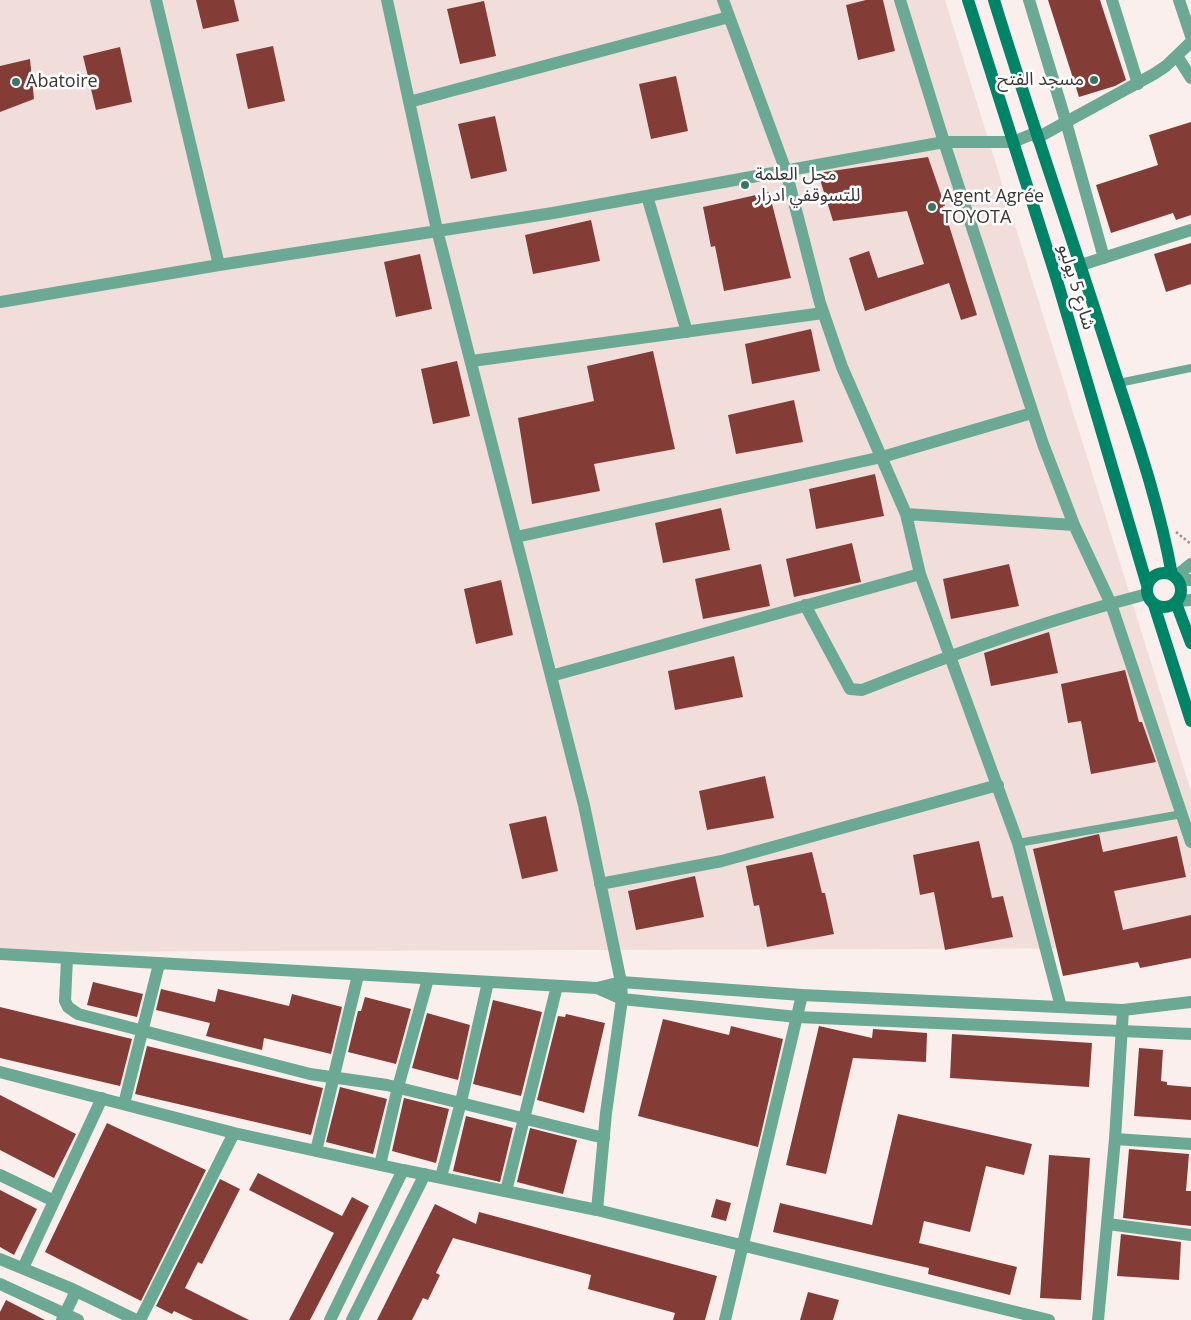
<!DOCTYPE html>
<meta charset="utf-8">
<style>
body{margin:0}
canvas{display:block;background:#fbefee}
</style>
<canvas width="1191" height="1320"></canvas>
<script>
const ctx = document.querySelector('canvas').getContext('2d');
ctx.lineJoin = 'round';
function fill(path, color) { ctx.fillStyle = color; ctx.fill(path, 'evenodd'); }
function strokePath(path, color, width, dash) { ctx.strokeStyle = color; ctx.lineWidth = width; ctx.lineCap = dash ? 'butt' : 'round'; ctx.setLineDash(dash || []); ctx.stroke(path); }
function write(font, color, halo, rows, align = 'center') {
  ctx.font = font + ' "Open Sans","Noto Sans Arabic",sans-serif'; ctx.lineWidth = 5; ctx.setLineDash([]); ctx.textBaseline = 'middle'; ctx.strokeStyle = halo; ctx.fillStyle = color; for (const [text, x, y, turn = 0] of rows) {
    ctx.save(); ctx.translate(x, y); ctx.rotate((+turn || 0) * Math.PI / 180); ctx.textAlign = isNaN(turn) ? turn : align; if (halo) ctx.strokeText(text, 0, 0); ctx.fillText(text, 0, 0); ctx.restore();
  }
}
fill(new Path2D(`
 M0,0H945L1191,791V948L0,952Z`), '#f1dedb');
fill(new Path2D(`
 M196,0H234L239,21L203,29Z
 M866,0H883L895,51L858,60L846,5Z
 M1048,0H1100L1126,80L1115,86L1079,97Z
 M484,1L496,56L460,64L447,9Z
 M273,46L285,101L248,109L236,54Z
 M120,47L132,102L96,110L83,56Z
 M30,59L34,99L0,112V66Z
 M676,76L688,131L651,139L639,84Z
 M495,116L507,171L471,179L458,124Z
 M1191,122V215L1176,220L1173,213L1111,233L1096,185L1158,165L1149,135Z
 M928,157L945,206H943L977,315L961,320L949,283L865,311L849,258L869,251L878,278L924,264L907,211L833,221L818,173Z
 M769,192L791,278L724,291L715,246L711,247L703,207Z
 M591,220L600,261L533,274L525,235Z
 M1191,243V284L1166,292L1154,254Z
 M420,254L432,309L396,317L384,262Z
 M811,329L820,371L752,384L745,344Z
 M653,351L675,449L594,464L600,491L532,504L518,418L594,401L587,366Z
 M457,361L470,416L433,424L421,369Z
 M794,400L803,442L736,454L728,415Z
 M875,474L884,516L816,529L809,489Z
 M721,508L730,550L663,563L655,523Z
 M852,543L861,582L794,597L786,559Z
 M761,564L770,606L703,619L695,579Z
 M1009,564L1019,606L951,619L943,579Z
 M501,580L513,635L476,644L464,589Z
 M1049,632L1058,673L991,686L984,653Z
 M734,656L743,697L675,710L668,671Z
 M1125,670L1139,722H1142L1156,762L1091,774L1081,721L1068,723L1061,684Z
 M765,776L774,818L707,830L699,791Z
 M546,816L558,871L522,879L509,824Z
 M1099,834L1103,852L1177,836L1186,877L1114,891L1123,930L1191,915V958L1140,968L1138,962L1063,976L1033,849Z
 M979,841L992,898L1003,896L1013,937L945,950L934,892L920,895L913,855Z
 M812,852L822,893H825L834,934L767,947L759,905L754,906L746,866Z
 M695,876L704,917L636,930L628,891Z
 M93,982L143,994L137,1017L87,1005Z
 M161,989L215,1002L218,989L289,1006L292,994L342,1007L331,1054L264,1038L262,1050L206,1036L210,1023L156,1010Z
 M365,997L411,1009L396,1064L348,1052L358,1011H361Z
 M493,1000L542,1012L521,1096L473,1084Z
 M0,1007L132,1039L120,1086L0,1058Z
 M427,1013L470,1025L458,1080L412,1068Z
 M566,1014L605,1023L584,1113L537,1100L558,1016L565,1017Z
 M663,1019L729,1035L731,1026L783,1039L758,1147L638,1116Z
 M819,1026L872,1038L873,1029L927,1033L926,1062L853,1058L826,1174L786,1165Z
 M952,1034L1092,1043L1089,1087L950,1078Z
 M147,1046L323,1088L311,1135L135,1094Z
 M1139,1048L1163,1050L1161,1081L1167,1082V1085L1191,1087V1120L1134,1116Z
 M340,1087L387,1099L373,1154L326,1142Z
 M0,1095L76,1134L54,1178L0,1150Z
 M404,1098L449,1109L436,1163L392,1151Z
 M898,1114L1032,1144L1024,1175L986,1166L970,1232L924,1221L919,1243L1017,1267L1010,1295L928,1274L929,1268L773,1232L780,1203L872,1225Z
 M466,1116L513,1128L500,1182L453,1171Z
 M107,1123L206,1170L141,1301L45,1252Z
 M530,1128L577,1140L563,1194L517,1182Z
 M1129,1149L1189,1154L1186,1191H1191V1226L1123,1218Z
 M1049,1155L1090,1158L1081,1300L1040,1298Z
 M258,1173L342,1216L352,1197L369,1206L310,1320H289L334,1233L249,1190Z
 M220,1179L240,1189L202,1264L198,1262L185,1288L249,1320H193L174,1311L172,1314L156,1306Z
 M0,1190L37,1209L14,1255L0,1247Z
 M716,1199L731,1203L726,1221L711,1217Z
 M435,1204L476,1224L479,1212L717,1276L705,1320H673L675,1313L588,1289L591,1275L453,1238L436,1273L440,1275L428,1300L423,1298L412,1320H377Z
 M1121,1234L1181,1242L1179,1280L1117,1276Z
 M808,1292L839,1300L833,1320H800Z
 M6,1300L45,1320H0V1312Z`), '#833d36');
strokePath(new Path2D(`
 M1176,532L1191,544`), '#999190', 2.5, [2.5, 2.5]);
strokePath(new Path2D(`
 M1119,383L1191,368
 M1018,843L1182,814`), '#6ba994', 8);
strokePath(new Path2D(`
 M156,0L219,265
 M723,0L786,171L820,303L842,367L906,514L920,574L1018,843L1061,1007
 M900,0L944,142L1043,444L1074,525L1111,604L1191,842
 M1029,0L1066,122L1037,138
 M1112,0L1138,84
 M1179,0L1191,36
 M1177,56L1191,78
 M409,102L729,17
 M647,196L687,332
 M1104,258L1066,122L1154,74L1166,66L1191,42
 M1081,265L1191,230
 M0,302L219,265L553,213L944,142H1013L1035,133
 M472,361L823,313
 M906,514L1074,525
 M516,537L882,457L1032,413
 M1175,577L1191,564
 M1178,580H1191
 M1178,601L1191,600
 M805,605L850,689L862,690C955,653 1050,619 1147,594
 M551,676L920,574
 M600,884L722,861L998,785
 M0,954L597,988L621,982L584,805L437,230L387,0
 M67,958L65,1001L68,1007L78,1014L310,1074L387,1085L604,1138
 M597,988L622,999
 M0,1072L234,1133L403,1170
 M124,1104L159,964
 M1115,1139L1191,1144
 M316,1151L358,975
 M380,1165L398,1087L428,979
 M0,1175L54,1201
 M441,1177L461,1102L488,982
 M506,1191L557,986
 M597,1210L1049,1320
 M1108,1224L1191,1235
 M0,1259L70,1288L136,1320
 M23,1268L102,1098
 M0,1284L78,1320
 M62,1320L76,1291
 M140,1320L234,1133
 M725,1320L802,995
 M1098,1320L1115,1139L1123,1010`), '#6ba994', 12);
strokePath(new Path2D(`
 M622,999L797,1017L1191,1034
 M330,1320L403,1170L597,1210L606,1113L622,999L621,982L802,995L1123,1010L1191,1002
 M352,1320L425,1174`), '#6ba994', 12);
strokePath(new Path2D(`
 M968,0L1056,277L1147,585
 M994,0C1031,121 1073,240 1111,360C1134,431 1159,502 1172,575
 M1147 590a17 17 0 1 1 34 0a17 17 0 1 1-34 0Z
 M1176,603L1191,643
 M1154,605L1191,721`), '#008468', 12);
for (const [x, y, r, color] of [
 [1094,80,5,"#387663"],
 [16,82,5,"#387663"],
 [745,185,5,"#387663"],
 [932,207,5,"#387663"]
]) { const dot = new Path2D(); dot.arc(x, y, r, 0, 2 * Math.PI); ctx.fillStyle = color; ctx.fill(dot); strokePath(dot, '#fff', 2); }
write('18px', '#3a3635', '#fff', [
 ["مسجد الفتح",1084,80,"right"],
 ["Abatoire",26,82],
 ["محل العلمة",755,175],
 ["للتسوقفي ادرار",755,196],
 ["Agent Agrée",942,197],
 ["TOYOTA",942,218]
], 'left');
write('18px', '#3a3635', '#fff', [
 ["شارع 5 يوليو",1076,287,73]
]);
</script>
